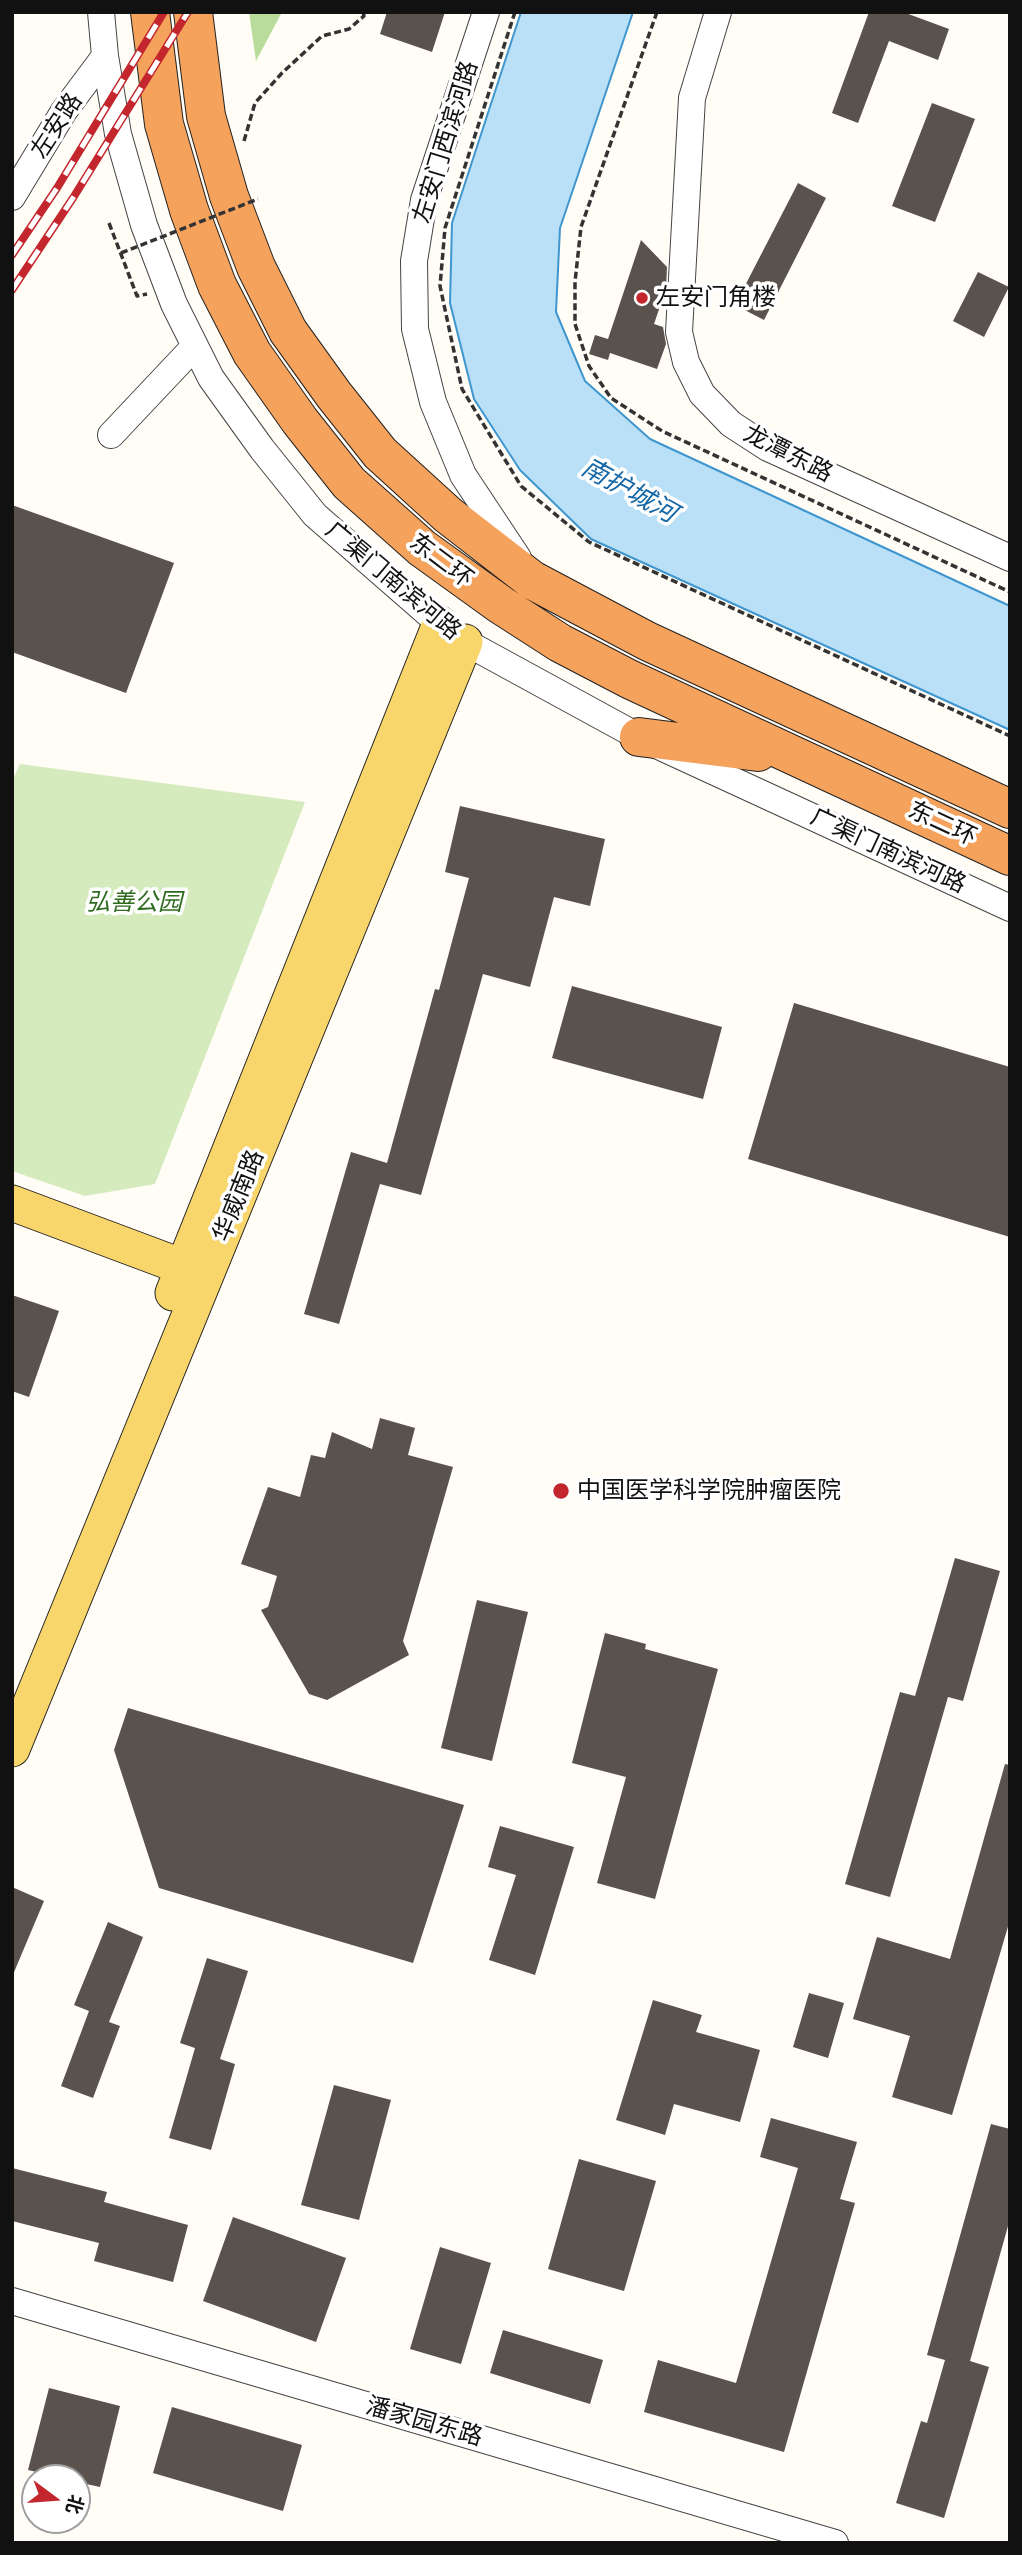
<!DOCTYPE html>
<meta charset="utf-8">
<style>
body{margin:0}
#map{position:relative;width:1022px;height:2555px;overflow:hidden;background:#fffdf5;font-family:"Roboto Serif","Noto Sans SC",serif}
canvas{display:block}
.frame{position:absolute;inset:0;border:14px solid #111;pointer-events:none}
.north{position:absolute;left:21px;top:2464px;width:70px;height:70px;box-sizing:border-box;background:#fff;border:2px solid #a0a0a0;border-radius:50%;rotate:106deg;font-size:19px;font-weight:700;line-height:28px;text-align:center;color:#111}
.north::after{content:'';display:block;margin:auto;width:24px;height:32px;background:#c4262e;clip-path:polygon(50% 0,100% 100%,50% 72%,0 100%)}
</style>
<div id="map">
<canvas width="1022" height="2555"></canvas>
<div class="frame"></div>
<div class="north">北</div>
</div>
<script>
const ctx = document.querySelector('canvas').getContext('2d');
ctx.lineJoin = 'round';
function fill(path, color) { ctx.fillStyle = color; ctx.fill(path, 'evenodd'); }
function strokePath(path, color, width, dash) { ctx.strokeStyle = color; ctx.lineWidth = width; ctx.lineCap = dash ? 'butt' : 'round'; ctx.setLineDash(dash || []); ctx.stroke(path); }
function write(font, color, halo, rows, align = 'center') {
  ctx.font = font + ' "Roboto Serif","Noto Sans SC",serif'; ctx.lineWidth = 7; ctx.setLineDash([]); ctx.textBaseline = 'middle'; ctx.strokeStyle = halo; ctx.fillStyle = color; for (const [text, x, y, turn = 0] of rows) {
    ctx.save(); ctx.translate(x, y); ctx.rotate((+turn || 0) * Math.PI / 180); ctx.textAlign = isNaN(turn) ? turn : align; if (halo) ctx.strokeText(text, 0, 0); ctx.fillText(text, 0, 0); ctx.restore();
  }
}
fill(new Path2D(`
 M20,764L305,802L155,1184L85,1196L12,1171V781Z`), '#d5ebbd');
fill(new Path2D(`
 M249,12H282L256,61Z`), '#b9dc9c');
const water = new Path2D(`
 M521,12H633L560,228L556,312L585,381L650,439L1010,606V730L591,539L520,470L474,399L450,303L452,223Z`);
fill(water, '#b9e0f7');
strokePath(water, '#3f96cf', 2);
fill(new Path2D(`
 M387,12H445L432,52L380,34Z
 M869,12H903L949,29L938,60L889,41L858,123L832,113Z
 M932,103L975,119L935,222L892,206Z
 M798,183L826,198L764,320L735,305Z
 M641,240L667,267L666,289L654,324L663,327L666,344L657,369L610,353L608,360L589,354L595,335L608,339Z
 M978,272L1009,287L984,337L953,321Z
 M12,505L174,563L126,693L12,652Z
 M460,806L605,839L590,906L554,897L530,987L483,974L421,1195L380,1184L339,1324L304,1314L351,1152L387,1163L435,989L439,990L469,878L445,872Z
 M572,986L722,1027L703,1099L552,1058Z
 M794,1003L1010,1067V1237L748,1159Z
 M12,1295L59,1311L29,1397L12,1391Z
 M380,1418L415,1428L408,1455L453,1467L403,1641L409,1655L327,1700L309,1694L261,1610L268,1607L277,1576L241,1564L268,1487L300,1497L311,1455L325,1458L332,1432L372,1449Z
 M955,1558L1000,1571L963,1701L948,1697L890,1897L845,1884L900,1692L915,1696Z
 M477,1600L528,1612L492,1761L441,1748Z
 M605,1633L646,1644L645,1649L718,1669L655,1899L597,1883L626,1777L572,1763Z
 M128,1708L464,1805L413,1963L159,1888L114,1750Z
 M1005,1764L1010,1765V1920L952,2115L892,2097L910,2036L853,2019L877,1937L950,1959Z
 M500,1826L574,1847L535,1975L489,1960L516,1875L488,1867Z
 M12,1887L44,1901L12,1977Z
 M108,1922L143,1937L109,2022L120,2026L93,2098L61,2086L89,2011L74,2005Z
 M207,1958L248,1971L220,2059L235,2064L211,2150L169,2138L195,2048L180,2043Z
 M809,1993L844,2003L828,2058L793,2047Z
 M653,2000L702,2015L696,2032L760,2050L740,2122L674,2104L665,2135L616,2120Z
 M334,2085L391,2100L359,2220L301,2205Z
 M771,2118L857,2142L840,2199L855,2203L784,2452L644,2412L658,2360L736,2383L798,2168L760,2157Z
 M991,2124L1010,2129V2219L970,2361L989,2367L944,2518L896,2503L921,2421L927,2423L945,2360L927,2355Z
 M579,2159L656,2181L624,2291L548,2269Z
 M12,2168L107,2192L104,2202L188,2225L173,2282L94,2261L99,2243L12,2221Z
 M233,2217L346,2258L316,2342L203,2301Z
 M440,2247L491,2263L461,2364L410,2349Z
 M503,2330L603,2360L590,2404L490,2373Z
 M49,2388L120,2406L100,2487L77,2482V2478H62L28,2470Z
 M172,2407L302,2445L283,2511L153,2473Z`), '#5a524d');
const minor = new Path2D(`
 M101,12L105,56L118,134L144,225L174,304L211,378L262,449L315,515L440,624L465,642L639,737L1010,908
 M486,12L424,200L414,261L415,329L433,402L463,475L518,558
 M718,12L692,98L679,332L686,362L702,394L731,424L768,448L1010,558
 M12,197L64,111L105,56
 M111,435L195,346
 M12,2301L835,2543`);
const major = new Path2D(`
 M12,1203L183,1267
 M173,1293L440,624
 M12,1749L465,642`);
const highway = new Path2D(`
 M150,12L164,124L189,210L217,285L252,353L300,421L349,483L422,548L501,605L560,643L629,679L1010,856
 M193,12L206,116L229,196L256,267L288,331L334,395L380,453L448,515L532,580L647,641L1010,809
 M639,737L758,752`);
strokePath(minor, '#444', 28);
strokePath(major, '#222', 37);
strokePath(highway, '#222', 40);
strokePath(new Path2D(`
 M515,12L445,228L440,286L462,389L521,486L589,542L1010,736
 M657,12L581,227L575,282V324L589,366L611,398L662,431L1010,592
 M244,141L255,103L282,73L322,36L349,29L364,16L363,12
 M109,223L137,296L147,294`), '#333', 3.5, [7, 3.5]);
strokePath(minor, '#fff', 26);
strokePath(major, '#f9d66b', 35);
strokePath(highway, '#f5a25d', 38);
const rail = new Path2D(`
 M12,255L57,188L164,12
 M12,290L73,198L188,12`);
strokePath(rail, '#c4262e', 8);
strokePath(rail, '#fff', 5, [16]);
strokePath(new Path2D(`
 M121,253L258,199`), '#333', 3.5, [7, 3.5]);
for (const [x, y, r, color] of [
 [642,298,7,"#c4262e"],
 [561,1491,9,"#c4262e"]
]) { const dot = new Path2D(); dot.arc(x, y, r, 0, 2 * Math.PI); ctx.fillStyle = color; ctx.fill(dot); strokePath(dot, '#fff', 2.5); }
write('24px', '#111', '#fff', [
 ["左安路",57,126,-57],
 ["左安门西滨河路",446,142,-73],
 ["龙潭东路",788,454,27],
 ["东二环",441,561,37],
 ["广渠门南滨河路",393,581,40],
 ["东二环",942,824,25],
 ["广渠门南滨河路",888,851,25],
 ["华威南路",239,1196,-68],
 ["潘家园东路",424,2422,16]
]);
write('24px', '#111', '#fff', [
 ["左安门角楼",656,298],
 ["中国医学科学院肿瘤医院",577,1491]
], 'left');
write('italic 24px', '#2f6b1f', '#fff', [
 ["弘善公园",134,903]
]);
write('italic 26px', '#1768a6', '#fff', [
 ["南护城河",629,491,29]
]);
</script>
